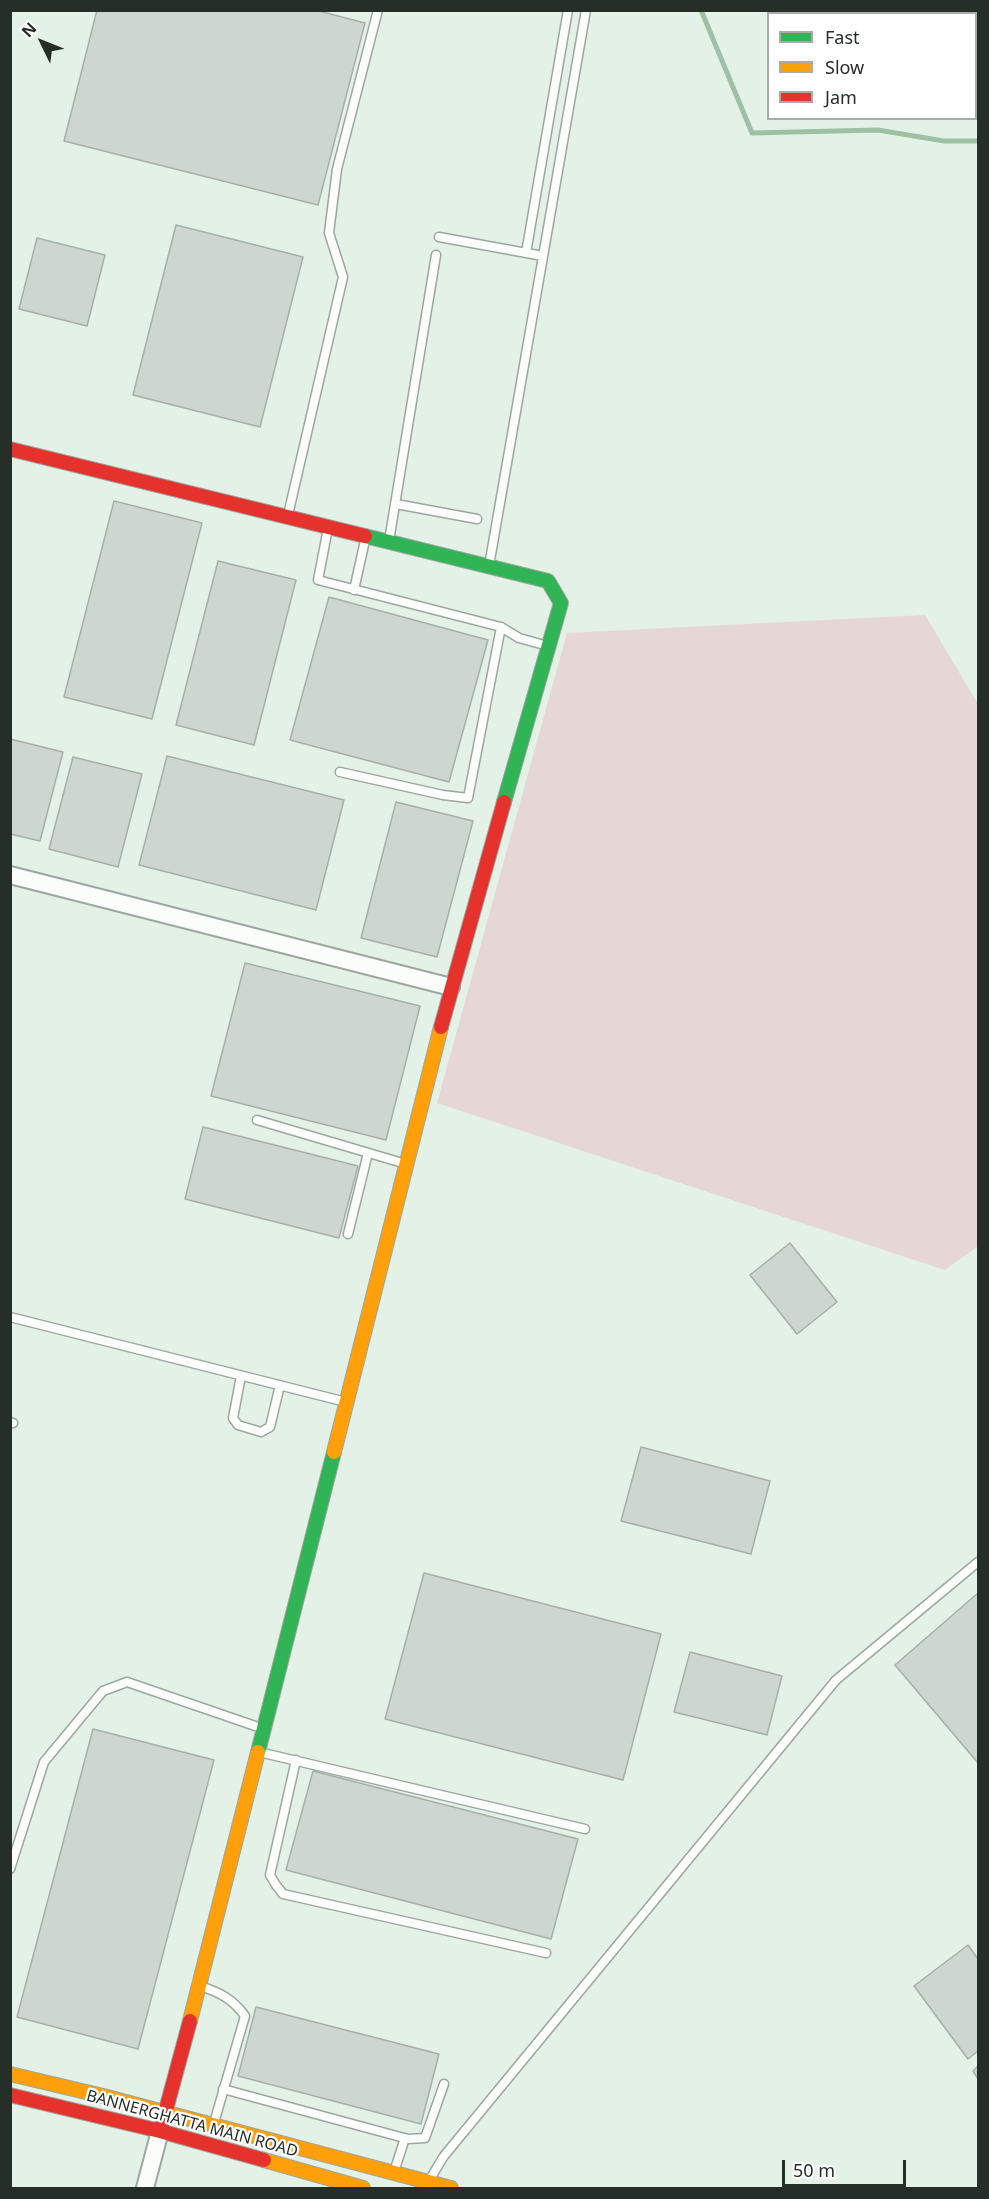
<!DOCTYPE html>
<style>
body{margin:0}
#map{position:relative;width:989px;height:2199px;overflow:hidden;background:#e4f1e7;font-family:"Noto Sans",sans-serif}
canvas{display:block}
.frame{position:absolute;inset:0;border:12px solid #252e27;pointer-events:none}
.legend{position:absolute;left:767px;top:12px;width:210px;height:108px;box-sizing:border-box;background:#fff;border:2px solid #a8aba9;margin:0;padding:8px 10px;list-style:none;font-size:18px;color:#252e27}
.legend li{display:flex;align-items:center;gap:12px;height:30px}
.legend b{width:30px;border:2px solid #a8aba9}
.north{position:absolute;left:12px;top:12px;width:60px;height:60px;-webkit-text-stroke:4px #fff;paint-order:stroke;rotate:313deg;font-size:16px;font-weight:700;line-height:24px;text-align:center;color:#252e27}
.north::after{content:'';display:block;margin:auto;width:21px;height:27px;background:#252e27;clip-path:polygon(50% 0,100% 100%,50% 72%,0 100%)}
.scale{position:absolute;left:782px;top:2160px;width:124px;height:27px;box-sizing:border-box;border:3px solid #252e27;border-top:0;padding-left:8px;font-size:18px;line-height:21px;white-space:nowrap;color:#252e27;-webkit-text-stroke:4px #fff;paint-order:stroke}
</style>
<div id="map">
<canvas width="989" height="2199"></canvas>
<div class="frame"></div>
<ul class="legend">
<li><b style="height:8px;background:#30b455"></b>Fast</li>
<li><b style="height:8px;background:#ff9f0a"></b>Slow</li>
<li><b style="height:8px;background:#e5322d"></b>Jam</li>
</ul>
<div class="north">N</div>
<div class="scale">50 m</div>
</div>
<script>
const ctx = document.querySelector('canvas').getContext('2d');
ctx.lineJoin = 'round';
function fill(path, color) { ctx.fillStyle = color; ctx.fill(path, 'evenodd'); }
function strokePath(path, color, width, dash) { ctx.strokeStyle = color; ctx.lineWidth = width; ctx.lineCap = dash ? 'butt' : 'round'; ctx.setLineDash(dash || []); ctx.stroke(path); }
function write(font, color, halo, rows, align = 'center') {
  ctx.font = font + ' "Noto Sans",sans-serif'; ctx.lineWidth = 4.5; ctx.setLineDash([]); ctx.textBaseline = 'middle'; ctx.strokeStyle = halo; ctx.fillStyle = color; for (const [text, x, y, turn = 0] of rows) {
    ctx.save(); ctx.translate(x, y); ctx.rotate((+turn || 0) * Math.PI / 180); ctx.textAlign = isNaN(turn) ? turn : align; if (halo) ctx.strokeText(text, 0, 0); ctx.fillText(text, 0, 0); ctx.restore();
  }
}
fill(new Path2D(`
 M925,615L978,704V1246L945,1270L437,1103L567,633Z`), '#e6d6d6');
strokePath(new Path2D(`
 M701,10L752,133L878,130L944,141H978`), '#9ec1a6', 5);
const building = new Path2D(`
 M97,10H315L365,23L318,205L64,141Z
 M176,225L303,257L260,427L133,395Z
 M37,238L105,255L87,326L19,309Z
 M114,501L202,523L152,719L64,697Z
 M218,561L296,580L254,745L176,725Z
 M329,597L488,640L449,782L290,740Z
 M10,739L63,752L40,841L10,834Z
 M167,756L344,800L316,910L139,865Z
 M73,757L142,774L118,867L49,849Z
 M396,802L473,821L437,957L361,938Z
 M245,963L420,1006L386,1140L211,1096Z
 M203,1127L358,1166L339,1238L185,1199Z
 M790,1243L837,1302L797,1334L750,1275Z
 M641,1447L770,1481L751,1554L621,1521Z
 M424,1573L661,1634L623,1780L385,1719Z
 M978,1593V1763L895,1665Z
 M690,1652L782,1676L767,1735L674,1712Z
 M93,1729L214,1760L138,2049L17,2017Z
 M313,1771L578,1839L551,1939L286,1870Z
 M968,1945L978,1959V2051L968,2059L914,1986Z
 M256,2007L439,2054L421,2124L238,2076Z
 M978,2066V2079L973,2071Z`);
fill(building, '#cdd7cf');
strokePath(building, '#a6b0a8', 1.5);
const lane = new Path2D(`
 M439,237L543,256
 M526,253L568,10
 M396,504L477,519
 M288,515L343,277L329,233L337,169L378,10
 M328,528L318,580L501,627L519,638L548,646
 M389,541L436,255
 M489,566L586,10
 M354,590L366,536
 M340,772L443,795L468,798L501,627
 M257,1120L406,1164
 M348,1234L368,1153
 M10,1317L346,1402
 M241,1376L233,1418L238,1425L261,1432L270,1427L280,1385
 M10,1422L13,1423
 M259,1752L585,1829
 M296,1760L270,1875L276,1885L283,1894L546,1953
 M10,1869L44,1762L103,1691L127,1682L264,1729
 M200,1986C219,1992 233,1999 245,2016L214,2123
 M223,2089L408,2139L425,2138L444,2084
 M395,2169L405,2138
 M430,2179L444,2156L836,1680L978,1562`);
const street = new Path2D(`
 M10,875L451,987
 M145,2188L160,2131`);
const fast = new Path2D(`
 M365,536L548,581L561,603L504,802
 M258,1752L334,1452`);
const slow = new Path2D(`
 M334,1452L441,1027
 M190,2021L258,1752
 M10,2074L103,2096L451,2188
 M264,2160L363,2188`);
const jam = new Path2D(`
 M10,449L365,536
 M441,1027L504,802
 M10,2095L160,2131L264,2160
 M161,2128L190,2021`);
strokePath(lane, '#9ca79f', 11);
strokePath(street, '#9ca79f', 20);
strokePath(fast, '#9ca79f', 16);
strokePath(slow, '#9ca79f', 16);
strokePath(jam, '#9ca79f', 16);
strokePath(lane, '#fbfdfb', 8);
strokePath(street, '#fbfdfb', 16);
strokePath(fast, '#30b455', 14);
strokePath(slow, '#ff9f0a', 14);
strokePath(jam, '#e5322d', 14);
write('16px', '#252e27', '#fff', [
 ["BANNERGHATTA MAIN ROAD",192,2124,15]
]);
</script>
